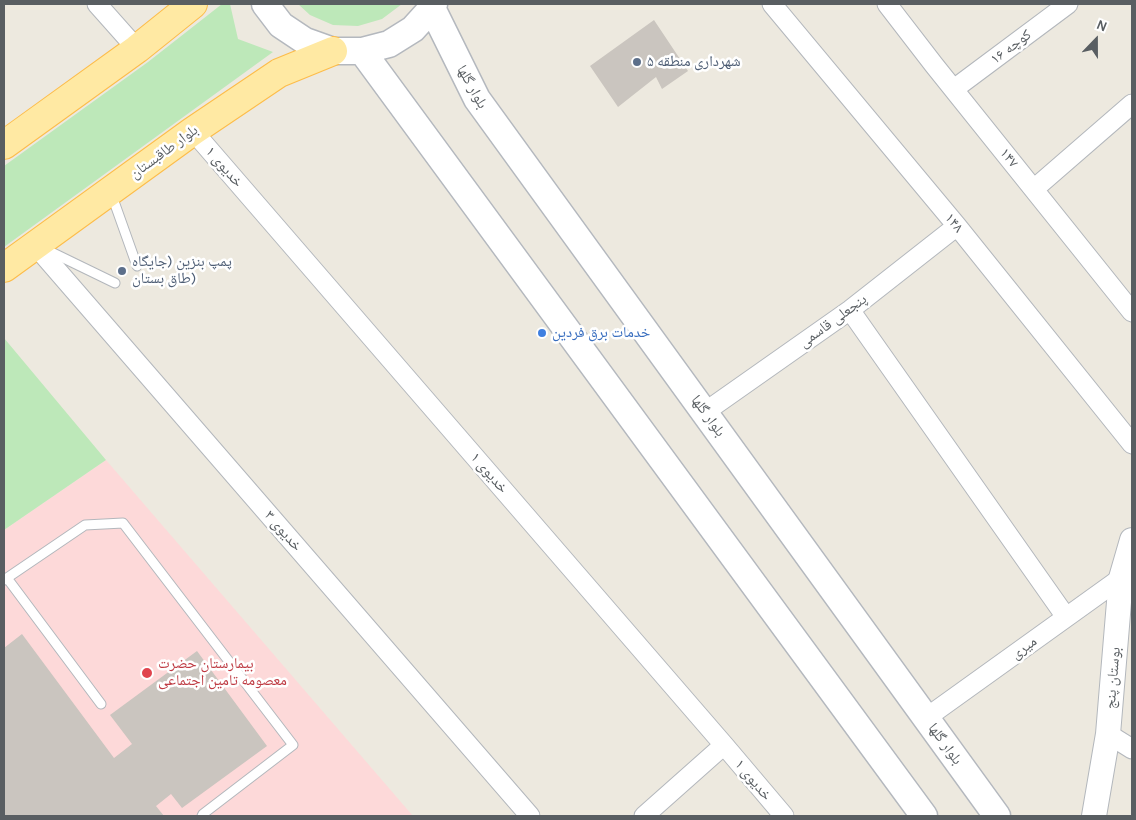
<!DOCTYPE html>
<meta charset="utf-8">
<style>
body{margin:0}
#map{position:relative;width:1136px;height:820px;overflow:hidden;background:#ede9df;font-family:Karla,sans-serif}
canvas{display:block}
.frame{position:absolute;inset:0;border:5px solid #595e62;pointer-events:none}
.north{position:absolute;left:1071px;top:15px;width:50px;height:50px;-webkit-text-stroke:4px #fff;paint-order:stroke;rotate:22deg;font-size:14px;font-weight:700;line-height:20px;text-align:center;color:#595e62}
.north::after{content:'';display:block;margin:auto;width:18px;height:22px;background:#595e62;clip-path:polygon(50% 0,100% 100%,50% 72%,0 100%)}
</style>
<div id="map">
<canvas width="1136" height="820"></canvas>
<div class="frame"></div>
<div class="north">N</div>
</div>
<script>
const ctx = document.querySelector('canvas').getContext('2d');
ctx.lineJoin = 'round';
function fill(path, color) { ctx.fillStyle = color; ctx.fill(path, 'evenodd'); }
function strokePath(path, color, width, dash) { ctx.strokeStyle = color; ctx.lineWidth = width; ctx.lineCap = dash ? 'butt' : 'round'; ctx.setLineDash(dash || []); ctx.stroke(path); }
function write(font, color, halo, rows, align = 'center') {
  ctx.font = font + ' Karla,"Noto Naskh Arabic",sans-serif'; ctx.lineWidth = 5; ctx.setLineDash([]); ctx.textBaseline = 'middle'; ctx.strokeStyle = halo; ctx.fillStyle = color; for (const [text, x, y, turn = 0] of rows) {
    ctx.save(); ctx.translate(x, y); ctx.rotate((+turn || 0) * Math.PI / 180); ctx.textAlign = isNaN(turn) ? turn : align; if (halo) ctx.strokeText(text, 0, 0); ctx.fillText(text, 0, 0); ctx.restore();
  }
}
fill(new Path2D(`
 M106,460L413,816H4V530Z`), '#fdd9d9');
fill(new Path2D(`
 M222,4H230L238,39L273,52L4,247V166L148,62Z
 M298,4H402L382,19L358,26L333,25L310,15Z
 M4,338L106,460L4,530Z`), '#bde8b9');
fill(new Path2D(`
 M654,20L688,71L662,89L656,77L618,107L590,66Z
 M22,634L114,758L132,744L110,715L197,651L267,746L182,808L171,794L156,806L164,816H4V648Z`), '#cac5bf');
const service = new Path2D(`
 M111,193L137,266
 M47,250L115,283
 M7,578L101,704
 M4,580L85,525L123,523L293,745L203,814L202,816`);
const minor = new Path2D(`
 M97,4L137,49
 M772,4L957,226L1132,444
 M887,4L934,65L1132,312
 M954,89L1068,4
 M193,131L724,745L784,816
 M1034,189L1132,104
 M35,245L530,816
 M850,310L1066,617
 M705,412L850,310L957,226
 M926,718L1121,578
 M1108,734L1132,749
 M644,816L724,745`);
const tertiary = new Path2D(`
 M1094,816L1108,734L1121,578L1132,540`);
const secondary = new Path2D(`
 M265,4L281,25L305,41L333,51H362L389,44L413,29L432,8L434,4
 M432,8L477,99L997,816
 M362,51L924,816`);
const primary = new Path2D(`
 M4,145L137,49L193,4
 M4,268L193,131L279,73L333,51`);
strokePath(service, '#b3b7bc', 11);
strokePath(minor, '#b3b7bc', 21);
strokePath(tertiary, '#b3b7bc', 26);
strokePath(secondary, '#b4b8be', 29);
strokePath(primary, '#fdbc49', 30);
strokePath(service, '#fff', 9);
strokePath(minor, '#fff', 19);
strokePath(tertiary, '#fff', 24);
strokePath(secondary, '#fff', 26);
strokePath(primary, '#ffe9a3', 28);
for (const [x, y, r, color] of [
 [637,62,5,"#5c6f8a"],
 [122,271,5,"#5c6f8a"],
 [542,333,5,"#3f7fe0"],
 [147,673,6,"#e0444e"]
]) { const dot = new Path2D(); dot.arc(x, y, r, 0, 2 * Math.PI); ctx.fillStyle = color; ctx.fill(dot); strokePath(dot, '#fff', 2); }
write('15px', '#595e62', '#fff', [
 ["کوچه ۱۶",1011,47,-37],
 ["بلوار گلها",472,87,61],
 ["بلوار طاقبستان",164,152,-36],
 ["۱۴۷",1009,158,51],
 ["خدیوی ۱",224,167,49],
 ["۱۴۸",954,223,51],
 ["پنجعلی قاسمی",833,321,-36],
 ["بلوار گلها",708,416,54],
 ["خدیوی ۱",489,473,49],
 ["خدیوی ۳",283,531,49],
 ["میری",1024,648,-36],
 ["بوستان پنج",1113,678,-85],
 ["بلوار گلها",945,744,54],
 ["خدیوی ۱",753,780,50]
]);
write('15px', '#4e5e75', '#fff', [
 ["شهرداری منطقه ۵",647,62],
 ["پمپ بنزین (جایگاه",132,262],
 ["طاق بستان)",132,279]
], 'left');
write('15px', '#366cbe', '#fff', [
 ["خدمات برق فردین",552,333]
], 'left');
write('15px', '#be3a42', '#fff', [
 ["بیمارستان حضرت",158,664],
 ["معصومه تامین اجتماعی",158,681]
], 'left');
</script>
